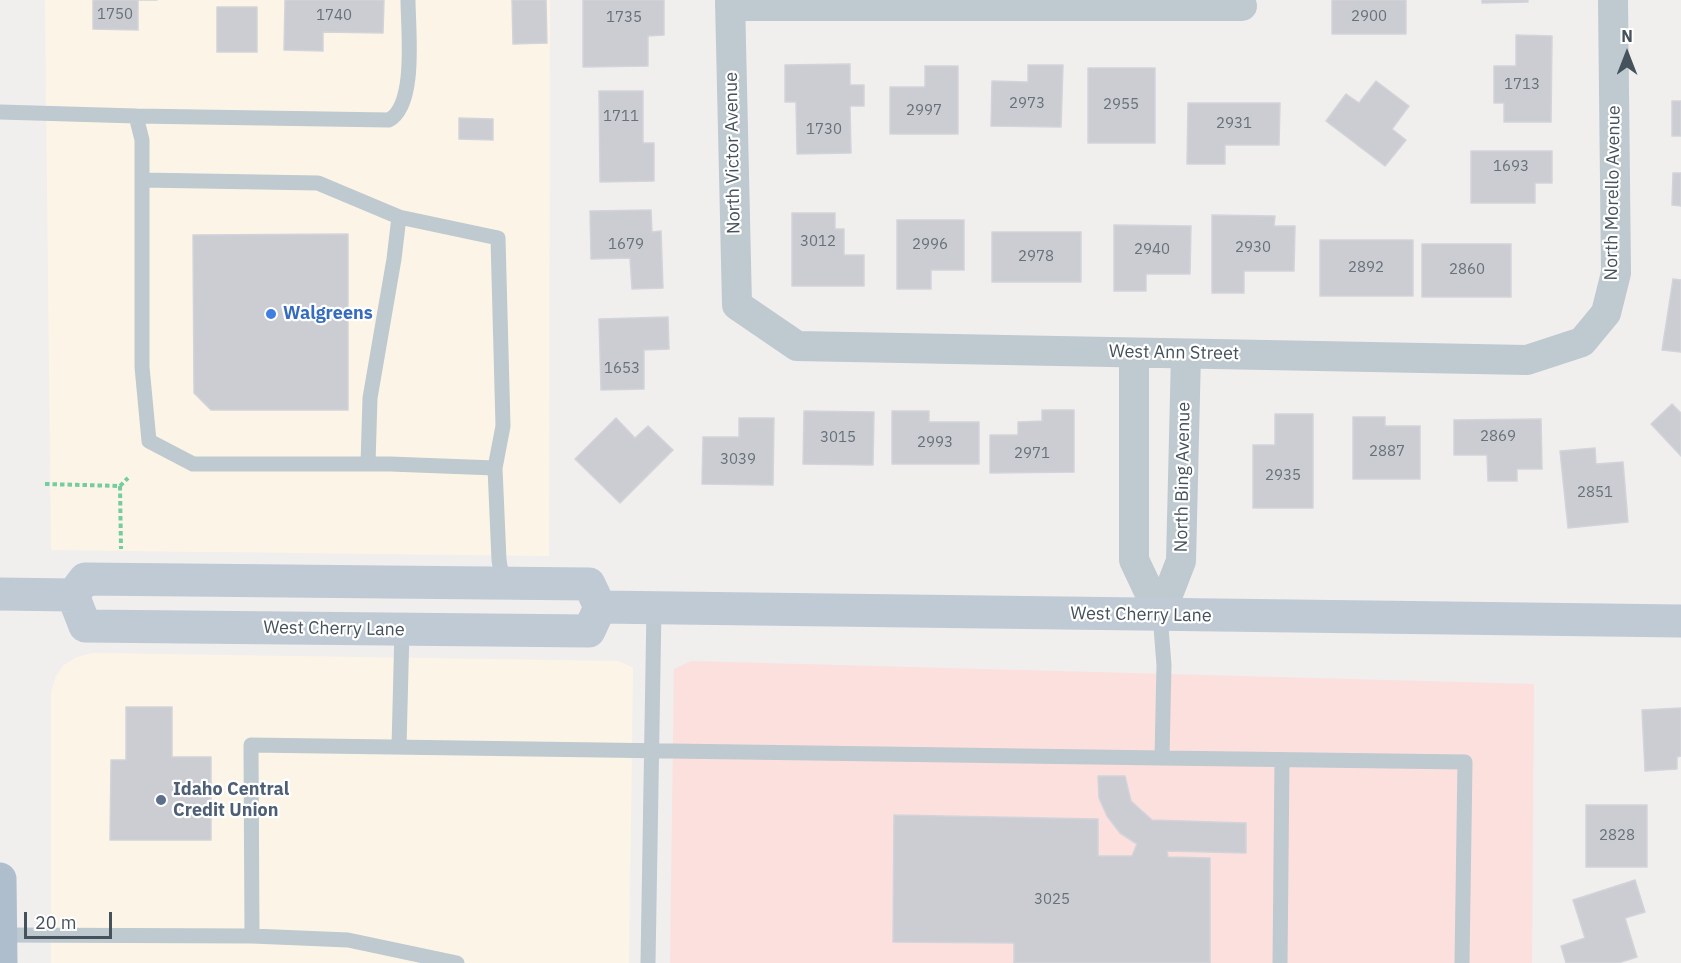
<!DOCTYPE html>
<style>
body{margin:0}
#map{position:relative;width:1681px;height:963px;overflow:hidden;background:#f1eeee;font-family:"IBM Plex Sans",sans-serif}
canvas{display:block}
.north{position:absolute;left:1597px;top:24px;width:60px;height:60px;-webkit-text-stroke:4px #fff;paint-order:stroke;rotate:0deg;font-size:16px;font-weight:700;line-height:24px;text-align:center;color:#46525b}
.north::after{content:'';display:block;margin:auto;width:21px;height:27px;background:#46525b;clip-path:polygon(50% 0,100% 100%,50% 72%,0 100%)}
.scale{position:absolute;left:24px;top:912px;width:88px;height:27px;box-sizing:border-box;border:3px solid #46525b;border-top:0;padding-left:8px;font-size:18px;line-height:21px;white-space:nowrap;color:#46525b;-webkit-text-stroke:4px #fff;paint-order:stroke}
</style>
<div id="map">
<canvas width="1681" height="963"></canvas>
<div class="north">N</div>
<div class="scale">20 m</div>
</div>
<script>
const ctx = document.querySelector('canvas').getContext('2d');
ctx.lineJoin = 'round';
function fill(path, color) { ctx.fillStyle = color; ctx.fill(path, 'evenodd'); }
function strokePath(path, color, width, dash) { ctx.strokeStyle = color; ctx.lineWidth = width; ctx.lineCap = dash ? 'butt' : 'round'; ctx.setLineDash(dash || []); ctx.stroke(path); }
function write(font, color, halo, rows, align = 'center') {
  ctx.font = font + ' "IBM Plex Sans",sans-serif'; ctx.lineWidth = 4.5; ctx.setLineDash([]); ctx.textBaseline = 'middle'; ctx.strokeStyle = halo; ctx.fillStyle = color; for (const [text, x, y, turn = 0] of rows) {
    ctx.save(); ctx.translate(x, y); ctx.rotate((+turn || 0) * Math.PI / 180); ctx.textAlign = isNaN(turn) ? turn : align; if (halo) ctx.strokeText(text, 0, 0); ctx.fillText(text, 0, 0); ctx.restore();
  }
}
fill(new Path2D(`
 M45,0H550L549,556L51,550Z
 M92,653L618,661L633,668L629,963H51V693L56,676L64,665L77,657Z`), '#fcf5e7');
fill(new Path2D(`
 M691,661L1534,684L1532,963H670L674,669Z`), '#fbe0de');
const building = new Path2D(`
 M93,0H157H138V30L93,29Z
 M285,0H384L383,33L323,32V51L284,50Z
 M512,0H546L547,43L513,44Z
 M583,0H664V35L648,36V66L583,67Z
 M1332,0H1406V34H1332Z
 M1482,0H1528V2L1482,3Z
 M217,7H257V52H217Z
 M1516,35L1552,36L1551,122H1504V103H1494V66H1516Z
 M850,64V85H864V106H850L851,153L797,154L796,102H785V65Z
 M1028,65H1063L1061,127L991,126L992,81L1028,82Z
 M925,66H958V134H890V87H925Z
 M1088,68H1155V143H1088Z
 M1376,81L1409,106L1392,129L1406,140L1385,166L1326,121L1346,94L1359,103Z
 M599,91H643V143H654V181L600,182Z
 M1672,101H1681V136H1672Z
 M1188,103H1280L1279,145H1225V164H1187Z
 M459,118L493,119V140L459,139Z
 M1471,151H1552V183H1535V203H1471Z
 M1673,173H1681V206L1672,205Z
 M651,210L652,232L661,231L663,288L632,289L630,258L591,259L590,211Z
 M792,213H835V229H844V255H864V286H792Z
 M1212,215L1275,216L1274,226H1295L1294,271H1244V293H1212Z
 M897,220H964V270H931V289H897Z
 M1114,225L1191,226L1190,274H1146V291H1114Z
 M992,232H1081V282H992Z
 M348,234V410H211L194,393L193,235Z
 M1320,240H1413V296H1320Z
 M1422,244H1511V297H1422Z
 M1673,279L1681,280V352L1662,350Z
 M668,317L669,349L644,350V389L601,390L599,319Z
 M1672,404L1681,413V456L1651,424Z
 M1042,410H1074V472L990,473V435H1018V422L1042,421Z
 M804,411L874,412L873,465L803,464Z
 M892,411H929V422H979V464H892Z
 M1275,414H1313V508H1253V445H1275Z
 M1353,417H1385V426H1420V479H1353Z
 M616,418L635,438L648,426L673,450L620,503L575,459Z
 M739,418H774L773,485L702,484L703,437H739Z
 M1541,419L1542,469H1517V481H1488L1487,455H1454V420Z
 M1595,448L1596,464L1623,462L1628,522L1568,528L1560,451Z
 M126,707H172V757H211V840H110L111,760H126Z
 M1681,708V756L1677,757V769L1645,771L1642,710Z
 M1098,776H1125L1131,801L1152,820L1246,823V853L1167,851L1168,857L1210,858V963H1014V943L893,942L894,815L1098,819V856H1132L1137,844L1120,833L1107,816L1099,798Z
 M1586,805H1647V867H1586Z
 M1635,880L1645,912L1625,918L1637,957L1618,963H1566L1561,946L1585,938L1573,900Z`);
fill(building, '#cbcdd3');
strokePath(building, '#d2d4da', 1.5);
strokePath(new Path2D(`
 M45,484L120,486L121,549
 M120,486L128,478`), '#74cca0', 4, [4.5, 3]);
strokePath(new Path2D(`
 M0,112L136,116L142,140V367L149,441L193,464H390L495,468L499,560L503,584
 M136,116L389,120C417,105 408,29 408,0
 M142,180L318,183L399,217L498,238L503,426L495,468
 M368,464L370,398L394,259L399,217
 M399,747L402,629
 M1162,758L1465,762L1462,963
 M1,935L252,936L251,745L1162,758L1164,665L1160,615
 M252,936L348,940L457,963
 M648,963L654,608
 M1280,963L1282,760`), '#bec9d0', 15);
strokePath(new Path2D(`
 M730,0L737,305L797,346L1527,360L1582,342L1606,313L1616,273L1613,0
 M730,6H1242
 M1134,353V560L1160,615L1181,561L1186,354`), '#bec9d0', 30);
strokePath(new Path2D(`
 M85,579L589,584L600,607L589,631L85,626L73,595Z
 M0,594L73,595
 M600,607L1681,621`), '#bfcad5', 33);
strokePath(new Path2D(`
 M0,879L1,963`), '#aebecd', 33);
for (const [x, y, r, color] of [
 [271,314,6,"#3f7fe0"],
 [161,800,6,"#5c6f8a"]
]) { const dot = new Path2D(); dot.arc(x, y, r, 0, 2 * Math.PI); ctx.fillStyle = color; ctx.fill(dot); strokePath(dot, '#fff', 2); }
write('15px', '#677179', null, [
 ["1750",115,15],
 ["1740",334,16],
 ["2900",1369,17],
 ["1735",624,18],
 ["1713",1522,85],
 ["2973",1027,104],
 ["2955",1121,105],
 ["2997",924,111],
 ["1711",621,117],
 ["2931",1234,124],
 ["1730",824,130],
 ["1693",1511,167],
 ["3012",818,242],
 ["1679",626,245],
 ["2996",930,245],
 ["2930",1253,248],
 ["2940",1152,250],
 ["2978",1036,257],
 ["2892",1366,268],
 ["2860",1467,270],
 ["1653",622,369],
 ["2869",1498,437],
 ["3015",838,438],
 ["2993",935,443],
 ["2887",1387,452],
 ["2971",1032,454],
 ["3039",738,460],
 ["2935",1283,476],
 ["2851",1595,493],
 ["2828",1617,836],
 ["3025",1052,900]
]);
write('18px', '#46525b', '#fff', [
 ["North Victor Avenue",733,153,-91],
 ["North Morello Avenue",1613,193,-89],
 ["West Ann Street",1174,353,1],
 ["North Bing Avenue",1183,477,-89],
 ["West Cherry Lane",1141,615,1],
 ["West Cherry Lane",334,629,1]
]);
write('bold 18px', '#366cbe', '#fff', [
 ["Walgreens",283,314]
], 'left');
write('bold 18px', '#4e5e75', '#fff', [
 ["Idaho Central",173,790],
 ["Credit Union",173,811]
], 'left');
</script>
